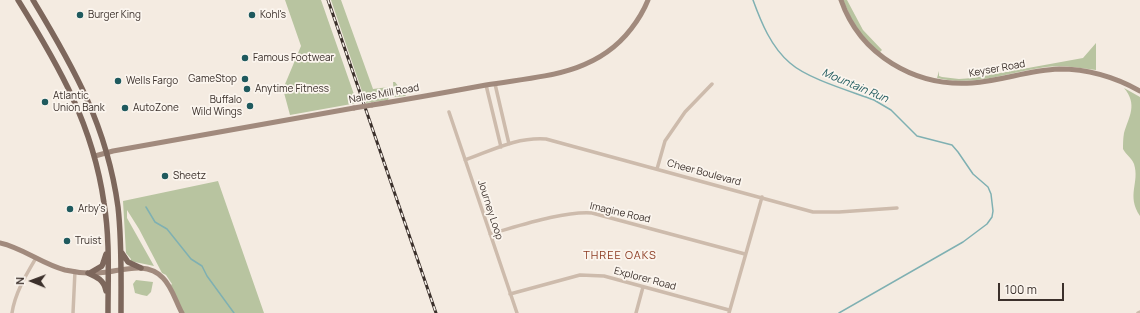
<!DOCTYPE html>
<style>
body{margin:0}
#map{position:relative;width:1140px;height:313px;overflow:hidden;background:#f4ebe1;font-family:Manrope,sans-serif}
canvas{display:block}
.north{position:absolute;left:12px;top:261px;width:40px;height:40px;-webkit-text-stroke:3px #fbf5ee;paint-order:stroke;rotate:271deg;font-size:11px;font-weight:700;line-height:16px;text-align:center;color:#3b302b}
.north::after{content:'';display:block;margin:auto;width:14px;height:18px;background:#3b302b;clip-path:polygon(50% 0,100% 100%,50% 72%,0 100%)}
.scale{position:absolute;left:998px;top:283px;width:66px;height:18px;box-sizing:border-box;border:2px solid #3b302b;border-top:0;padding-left:5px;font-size:12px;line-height:14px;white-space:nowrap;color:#3b302b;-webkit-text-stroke:3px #fbf5ee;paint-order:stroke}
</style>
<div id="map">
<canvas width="1140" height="313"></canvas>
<div class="north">N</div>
<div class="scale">100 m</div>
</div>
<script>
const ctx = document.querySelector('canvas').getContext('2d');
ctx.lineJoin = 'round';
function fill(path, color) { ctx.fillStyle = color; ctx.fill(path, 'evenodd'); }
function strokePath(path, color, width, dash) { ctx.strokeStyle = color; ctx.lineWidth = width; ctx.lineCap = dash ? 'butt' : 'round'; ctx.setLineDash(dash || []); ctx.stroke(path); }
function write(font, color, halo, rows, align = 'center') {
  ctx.font = font + ' Manrope,sans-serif'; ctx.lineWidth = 3.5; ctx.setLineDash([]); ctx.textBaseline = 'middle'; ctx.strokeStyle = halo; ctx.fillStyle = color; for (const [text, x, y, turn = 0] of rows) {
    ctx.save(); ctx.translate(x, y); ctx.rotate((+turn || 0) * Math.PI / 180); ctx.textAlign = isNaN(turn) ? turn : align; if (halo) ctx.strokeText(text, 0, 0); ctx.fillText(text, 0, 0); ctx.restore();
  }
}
fill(new Path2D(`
 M285,0H321L357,103L290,115L283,89L301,46Z
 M331,0H341L373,89L389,87L386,90V93L390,94L388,100L366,103Z
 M843,0H847L863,30L882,50L879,53L860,33L851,18Z
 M1096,43V70C1079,68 1063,65 1046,67C1010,72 974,87 937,78L939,71V76L942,77L959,79L973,78L1083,58Z
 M393,82H395L406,96L394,97Z
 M1124,88L1140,97V216C1126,195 1140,183 1134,164C1132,158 1126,155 1123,149C1123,144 1123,139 1124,133C1129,116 1138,105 1124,88Z
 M218,181L264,313H183L171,285L172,284L166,275L162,273L139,229L127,210V218L154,266L130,261L131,259L126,253L123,201Z
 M136,280L153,282L151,292L147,296L142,295L135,293L133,284Z`), '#b8c4a0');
strokePath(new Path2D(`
 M753,0C761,22 771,47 790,63C808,79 850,91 874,100L891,110L917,136L952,145L958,152L973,174L988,187L991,194L993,211L992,217L987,224L963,242L839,313
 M146,207L155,222L167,229L191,259L202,266L207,276L234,313`), '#7fb0b2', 1.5);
strokePath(new Path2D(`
 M495,84L509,144
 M486,85L501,147
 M449,112L517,313
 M465,160C493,150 516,137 546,139L813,212H839L897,208
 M657,169L665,141L685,112L712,84
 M490,234C519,226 563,211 592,213L745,254
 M510,294L580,275L604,276L729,310
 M12,313C15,293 26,275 36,258
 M73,313L75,271
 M636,313L643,287
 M729,313L762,197
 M1138,313L1140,312`), '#cdbbac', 3.5);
strokePath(new Path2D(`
 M841,0C860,55 915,87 972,83C1001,81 1029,70 1059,69C1088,69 1115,77 1140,91
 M372,105C410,99 448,92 486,85C539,76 595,76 631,29C638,20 644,10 648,0
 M95,156L113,151L354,108
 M0,243C23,248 42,264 65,270C78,273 94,274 108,272C127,269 148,262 163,278C172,287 176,302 182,313`), '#a18a7d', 5);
strokePath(new Path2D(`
 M18,0C59,66 93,125 104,203C110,239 108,276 108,313
 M33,0C74,68 107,126 118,207C122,242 121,278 121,313
 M122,253L128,262L141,268
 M88,273C97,277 104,280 106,291
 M90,273L102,266L106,254`), '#7d675c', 5.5);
const rail = new Path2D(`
 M328,0L436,313`);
strokePath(rail, '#3b302b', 3);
strokePath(rail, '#fbf5ee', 1.5, [4.5]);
strokePath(new Path2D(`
 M354,108L372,105`), '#a18a7d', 5);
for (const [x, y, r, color] of [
 [80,15,4,"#1f5a5e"],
 [252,15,4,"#1f5a5e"],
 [245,58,4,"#1f5a5e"],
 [245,79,4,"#1f5a5e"],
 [118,81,4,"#1f5a5e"],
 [247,89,4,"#1f5a5e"],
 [45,102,4,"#1f5a5e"],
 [250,106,4,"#1f5a5e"],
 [125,108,4,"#1f5a5e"],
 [165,176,4,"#1f5a5e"],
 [70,209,4,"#1f5a5e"],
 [67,241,4,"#1f5a5e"]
]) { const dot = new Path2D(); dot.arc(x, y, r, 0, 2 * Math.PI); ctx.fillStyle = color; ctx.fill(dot); strokePath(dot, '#fbf5ee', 1.5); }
write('10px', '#3b302b', '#fbf5ee', [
 ["Burger King",88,15],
 ["Kohl's",260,15],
 ["Famous Footwear",253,58],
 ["GameStop",237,79,"right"],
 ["Wells Fargo",126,81],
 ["Anytime Fitness",255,89],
 ["Atlantic",53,96],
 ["Union Bank",53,108],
 ["Buffalo",242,100,"right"],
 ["Wild Wings",242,112,"right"],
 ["AutoZone",133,108],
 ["Sheetz",173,176],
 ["Arby's",78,209],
 ["Truist",75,241]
], 'left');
write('10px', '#3b302b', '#fbf5ee', [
 ["Keyser Road",997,69,-10],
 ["Nalles Mill Road",384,94,-10],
 ["Cheer Boulevard",704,173,15],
 ["Journey Loop",490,210,72],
 ["Imagine Road",620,213,13],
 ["Explorer Road",645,279,15]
]);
write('italic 11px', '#1f5a5e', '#fbf5ee', [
 ["Mountain Run",855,86,23]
]);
ctx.letterSpacing = '1px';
write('11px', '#8c3b22', '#fbf5ee', [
 ["THREE OAKS",620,256]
]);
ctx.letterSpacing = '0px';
</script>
